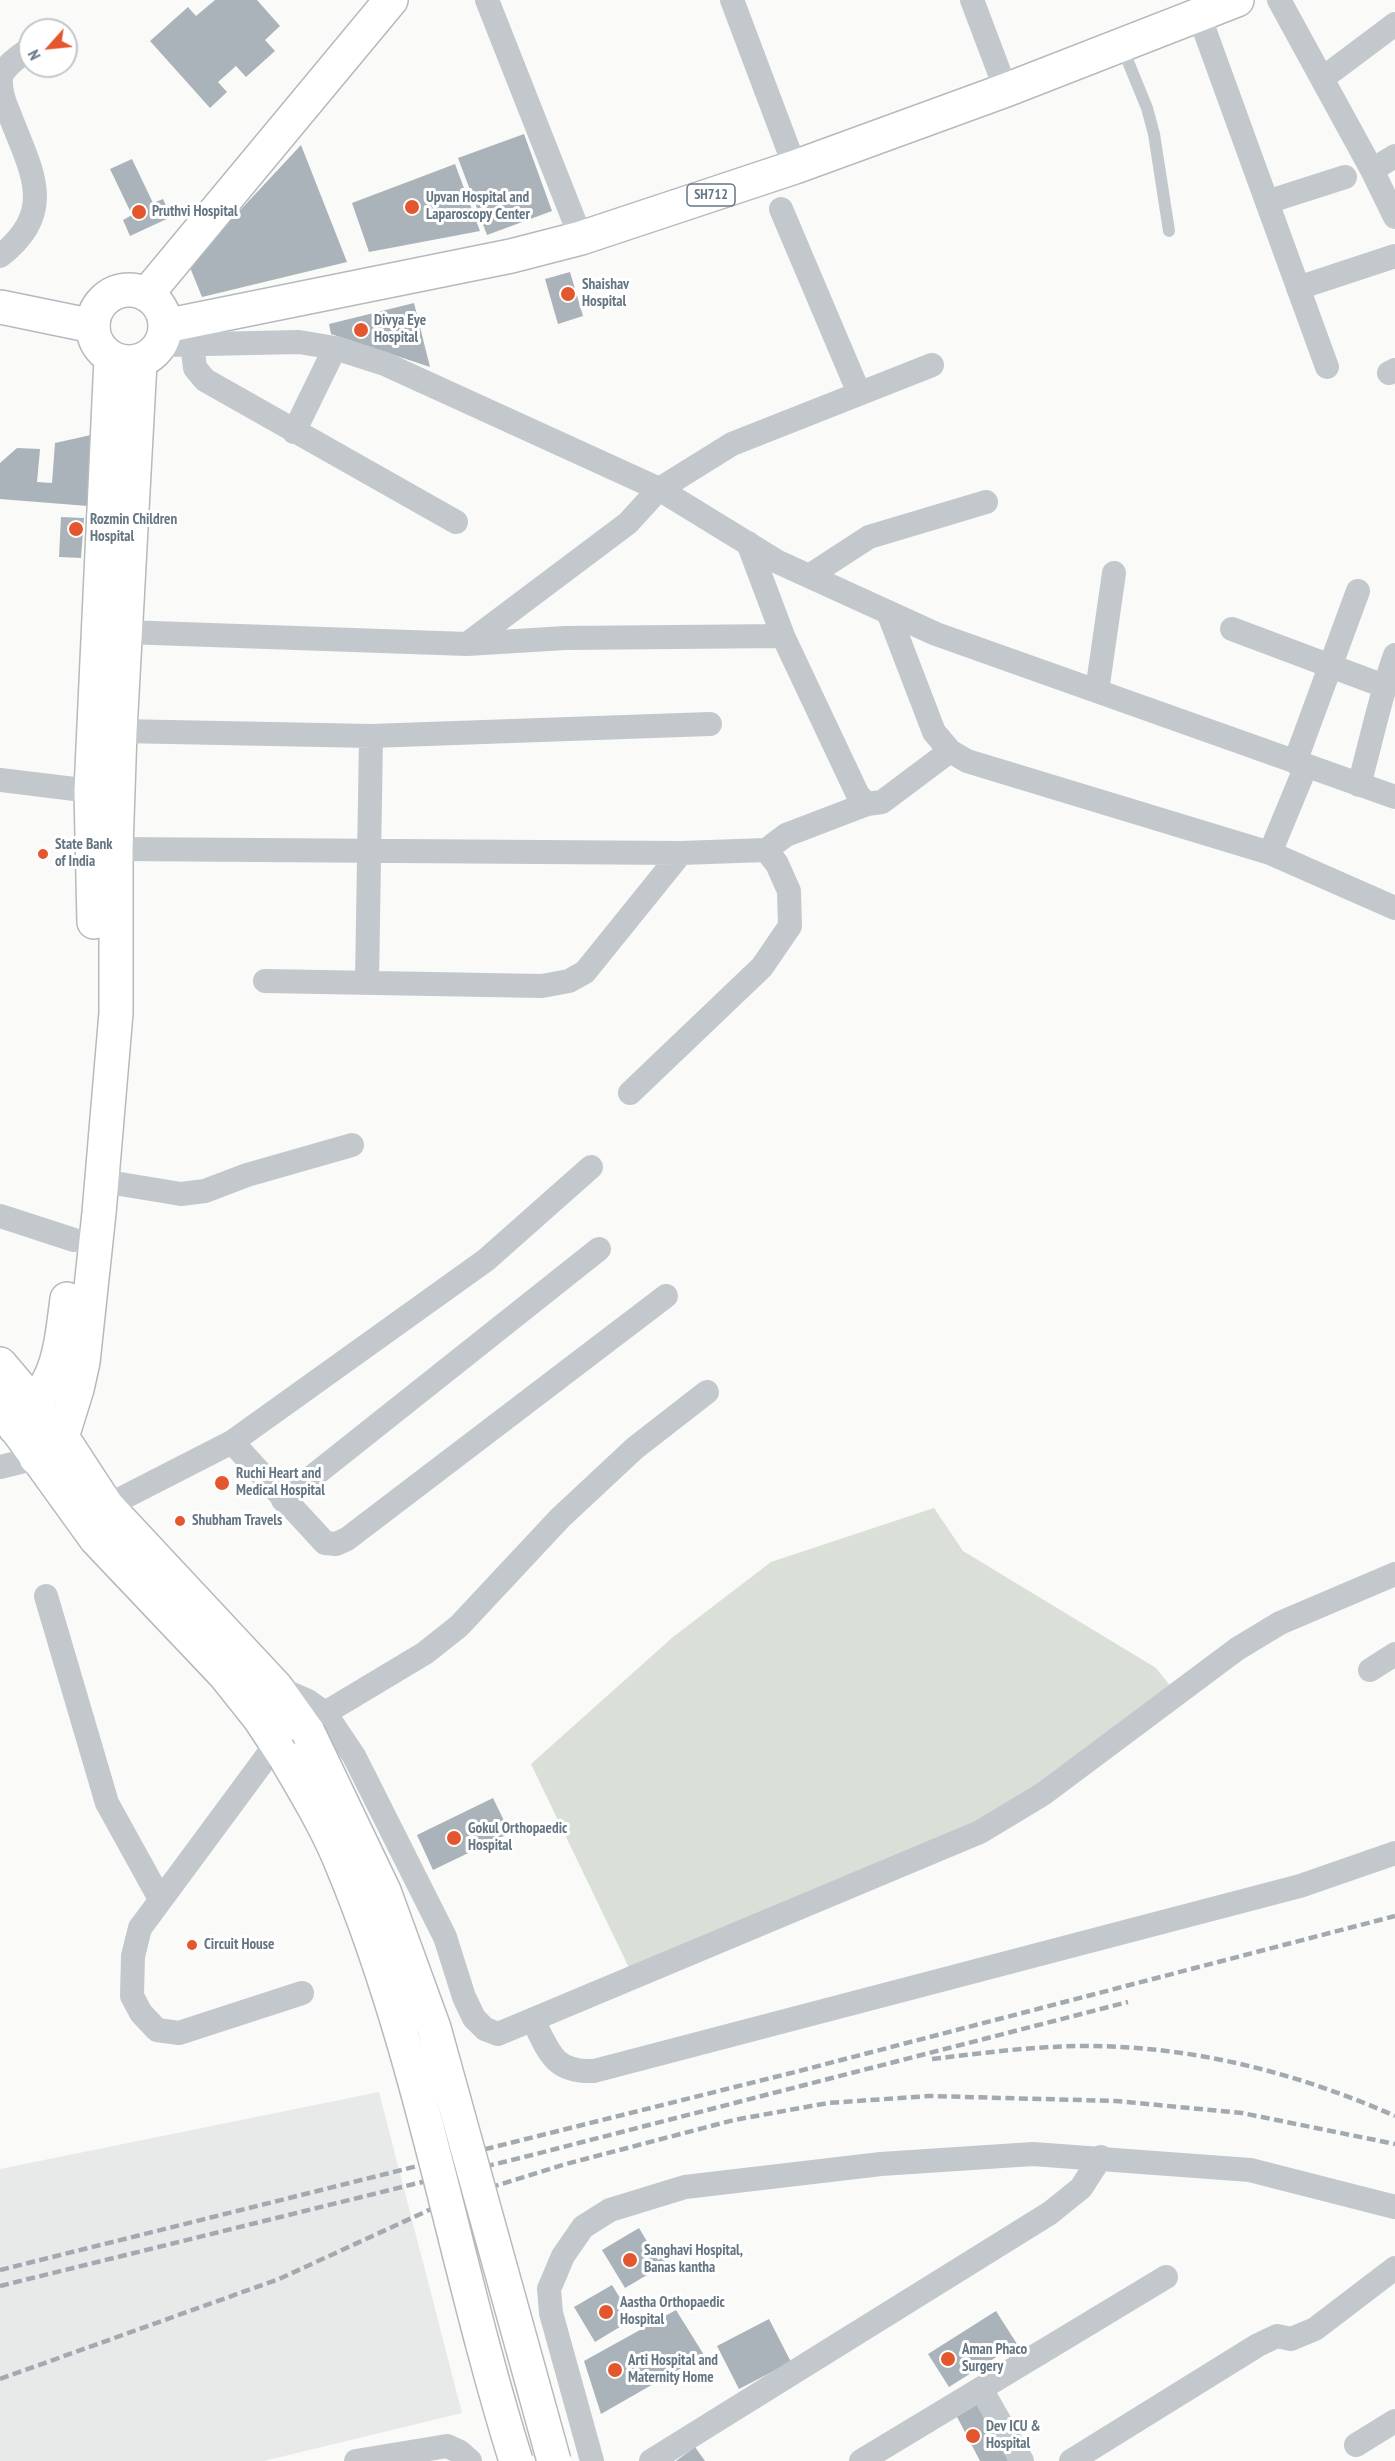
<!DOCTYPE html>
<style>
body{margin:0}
#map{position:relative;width:1395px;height:2461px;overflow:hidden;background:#fafaf8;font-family:"PT Sans Narrow",sans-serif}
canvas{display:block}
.north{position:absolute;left:18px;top:18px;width:60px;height:60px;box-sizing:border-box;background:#fff;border:2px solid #c1c8cd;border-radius:50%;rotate:243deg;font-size:16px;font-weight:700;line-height:24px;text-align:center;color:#657683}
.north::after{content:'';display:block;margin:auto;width:21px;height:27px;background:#e4572e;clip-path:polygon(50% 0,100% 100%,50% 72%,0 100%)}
</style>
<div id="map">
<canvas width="1395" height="2461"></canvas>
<div class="north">N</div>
</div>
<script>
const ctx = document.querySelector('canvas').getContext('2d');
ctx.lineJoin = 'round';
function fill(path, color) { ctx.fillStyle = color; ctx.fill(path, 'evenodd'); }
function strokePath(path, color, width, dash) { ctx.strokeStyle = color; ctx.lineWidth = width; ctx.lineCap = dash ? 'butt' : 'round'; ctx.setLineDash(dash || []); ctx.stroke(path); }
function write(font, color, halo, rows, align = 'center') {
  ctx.font = font + ' "PT Sans Narrow",sans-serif'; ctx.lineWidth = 6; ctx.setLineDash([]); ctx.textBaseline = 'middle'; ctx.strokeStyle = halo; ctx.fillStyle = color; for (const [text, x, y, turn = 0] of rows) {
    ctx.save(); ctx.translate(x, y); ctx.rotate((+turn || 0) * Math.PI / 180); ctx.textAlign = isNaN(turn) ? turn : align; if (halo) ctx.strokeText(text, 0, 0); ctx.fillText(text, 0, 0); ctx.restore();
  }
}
fill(new Path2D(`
 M379,2092L462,2413L264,2461H0V2169Z`), '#e8e9e9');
fill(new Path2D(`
 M934,1508L963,1551L1156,1668L1172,1688L999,1817L632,1974L531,1764L673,1637L771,1562Z`), '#dadfd7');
fill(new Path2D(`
 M215,0H257L280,26L265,40L275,51L246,77L236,66L218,82L227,92L210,108L150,41L188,7L196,16Z
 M524,134L552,211L487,235L458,158Z
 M301,145L347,262L202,297L189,265Z
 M132,159L153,203L163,199L171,217L130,236L123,220L132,215L110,169Z
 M455,164L480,231L369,252L352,203Z
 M570,272L583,316L558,324L545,279Z
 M414,303L430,367L331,334L329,324Z
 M91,435L88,506L0,499V463L17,448L40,449L37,482L52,483L55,443Z
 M61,517L84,518L81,558L59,557Z
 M493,1798L510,1833L433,1870L417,1835Z
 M639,2228L658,2260L665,2256L669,2262L625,2288L602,2250Z
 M612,2285L633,2319L595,2342L574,2307Z
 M676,2310L704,2355L601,2414L584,2361Z
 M996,2311L1017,2344L949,2387L928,2354Z
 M769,2319L791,2362L739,2389L717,2346Z
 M981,2400L1011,2459L1007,2461H980L955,2413Z
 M695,2447L705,2461H676Z`), '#aab3b9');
const secondary = new Path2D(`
 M147,294L391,0
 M0,307L93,326`);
const primary = new Path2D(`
 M93 326a36 36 0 1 1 72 0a36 36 0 1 1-72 0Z
 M165,326L511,256L581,238L795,167L1006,90L1237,0
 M94,922L91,791L111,358
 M0,1364L62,1437L107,1506L276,1687L308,1732
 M0,1406L96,1539L225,1675L260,1719L285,1757
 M15,1428C58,1378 59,1362 67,1299
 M36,1458L62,1437L77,1389L83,1362L99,1213L116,1013V849L120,731L140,362`);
strokePath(secondary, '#b3babf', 36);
strokePath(primary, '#b5babe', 36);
strokePath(new Path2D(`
 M1122,47L1147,108L1154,134L1169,231`), '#c3c8cc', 12);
strokePath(new Path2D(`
 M487,0L581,238
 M732,0L795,167
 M972,0L1006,90
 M1279,0L1372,170L1395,156
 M1199,15L1327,367
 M1323,78L1395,24
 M1372,170L1395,217
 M1267,202L1345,177
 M781,209L859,393
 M0,256C59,211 30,169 9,113C4,102 0,89 1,77C5,65 20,56 30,48
 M1298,288L1395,256
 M192,344L195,368L205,380L456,522
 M160,345L299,342L335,348L385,364L659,489L778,562L936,634L1395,797
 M1389,373L1395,370
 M294,432L335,348
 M748,543L783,636L858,795L867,804L882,802L950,751
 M809,576L869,537L986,502
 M888,612L934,732L950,751L967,761L1270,853L1395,908
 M1232,629L1384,686
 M125,632L467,644L565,638L783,636
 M467,644L628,523L658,490L732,444L932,365
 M1097,691L1114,573
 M120,731L371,736L710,724
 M1295,762L1358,591
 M0,780L91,791
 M1359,785C1371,742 1380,697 1395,655
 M116,849L681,853L766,850L777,864L789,891L790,926L762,967L630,1093
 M766,850L786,835L867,804
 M1270,853L1306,766
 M265,981L542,986L569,981L585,972L681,853
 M367,983L371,736
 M102,1181L181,1194L205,1191L247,1175L352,1145
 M0,1216L74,1240
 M232,1442L325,1543L336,1544L347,1539L666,1296
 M0,1467L36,1458
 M283,1500L599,1249
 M107,1506L232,1442L486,1260L591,1167
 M46,1596L107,1803L160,1899
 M1370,1670L1395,1654
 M276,1687L308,1701L325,1713L354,1756L445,1937L464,1997L474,2018L485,2029L498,2034L980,1832L1043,1794L1237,1649L1280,1623L1395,1574
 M325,1713L425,1653L459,1626L560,1518L635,1448L707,1392
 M276,1744L140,1928L133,1956L132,1996L141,2013L157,2030L179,2033L302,1993
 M533,2020C549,2052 554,2073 594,2071L1300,1886L1395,1853
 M981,2389L1022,2461
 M1356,2445L1395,2421
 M356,2461L447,2446L460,2452L470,2461
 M592,2461L551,2313L549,2289L563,2256L583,2227L610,2210L685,2187L881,2164L1033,2154L1250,2170L1395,2207
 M651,2461L1050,2213L1081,2188L1101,2157
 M861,2461L1166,2277
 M1071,2461L1258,2345L1277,2336L1291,2339L1315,2329L1395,2268`), '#c3c8cc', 24);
strokePath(secondary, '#fff', 33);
strokePath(primary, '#fff', 33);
strokePath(new Path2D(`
 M932,2059C983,2053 1034,2046 1086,2046C1193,2046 1298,2073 1395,2116
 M0,2270L799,2071L1395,1916
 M0,2286L532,2155L1128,2002
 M0,2379L279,2279L453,2199L566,2164L734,2120L828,2103L929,2096L1116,2101L1242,2113L1395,2144`), '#a2aab0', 4.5, [9, 4.5]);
const primaryBridge = new Path2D(`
 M308,1732L384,1891L434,2028L554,2461
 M285,1757C305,1792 327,1827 342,1865C422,2057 454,2263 516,2461`);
strokePath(primaryBridge, '#b5babe', 36, []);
strokePath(primaryBridge, '#fff', 33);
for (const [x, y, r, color] of [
 [412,207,8,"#e4572e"],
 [139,212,8,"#e4572e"],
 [568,294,8,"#e4572e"],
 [361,330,8,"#e4572e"],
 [76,529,8,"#e4572e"],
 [43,854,6,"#e4572e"],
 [222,1483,8,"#e4572e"],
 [180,1521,6,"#e4572e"],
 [454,1838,8,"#e4572e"],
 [192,1945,6,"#e4572e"],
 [630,2260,8,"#e4572e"],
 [606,2312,8,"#e4572e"],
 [948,2359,8,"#e4572e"],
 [615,2370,8,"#e4572e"],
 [973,2436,8,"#e4572e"]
]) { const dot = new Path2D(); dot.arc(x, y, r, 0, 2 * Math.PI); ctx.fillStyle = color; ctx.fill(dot); strokePath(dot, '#fff', 2); }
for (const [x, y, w] of [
 [711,195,48]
]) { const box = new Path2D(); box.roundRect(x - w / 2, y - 11, w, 22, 4.5); ctx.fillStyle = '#fff'; ctx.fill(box); strokePath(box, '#657683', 1.5); }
write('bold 14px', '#657683', null, [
 ["SH712",711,195]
]);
write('bold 15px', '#657683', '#fff', [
 ["Upvan Hospital and",426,198],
 ["Laparoscopy Center",426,215],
 ["Pruthvi Hospital",152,212],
 ["Shaishav",582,285],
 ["Hospital",582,302],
 ["Divya Eye",374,321],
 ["Hospital",374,338],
 ["Rozmin Children",90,520],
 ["Hospital",90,537],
 ["State Bank",55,845],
 ["of India",55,862],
 ["Ruchi Heart and",236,1474],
 ["Medical Hospital",236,1491],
 ["Shubham Travels",192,1521],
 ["Gokul Orthopaedic",468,1829],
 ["Hospital",468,1846],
 ["Circuit House",204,1945],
 ["Sanghavi Hospital,",644,2251],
 ["Banas kantha",644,2268],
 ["Aastha Orthopaedic",620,2303],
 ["Hospital",620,2320],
 ["Aman Phaco",962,2350],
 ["Surgery",962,2367],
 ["Arti Hospital and",628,2361],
 ["Maternity Home",628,2378],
 ["Dev ICU &",986,2427],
 ["Hospital",986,2444]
], 'left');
</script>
